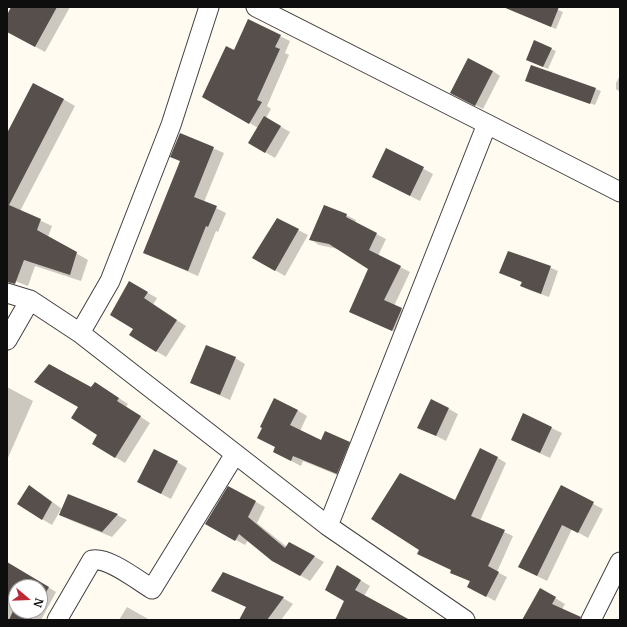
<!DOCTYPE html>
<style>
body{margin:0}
#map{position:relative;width:627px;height:627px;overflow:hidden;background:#fffbf0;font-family:Merriweather,serif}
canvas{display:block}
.frame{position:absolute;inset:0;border:8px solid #0e0e0e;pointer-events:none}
.north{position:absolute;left:8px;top:579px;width:40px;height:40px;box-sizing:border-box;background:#fff;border:1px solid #9f9f9f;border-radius:50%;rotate:109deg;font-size:11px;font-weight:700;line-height:16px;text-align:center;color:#0e0e0e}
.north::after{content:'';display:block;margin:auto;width:14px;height:18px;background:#bc2835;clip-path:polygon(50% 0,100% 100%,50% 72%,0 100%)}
</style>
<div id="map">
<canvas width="627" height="627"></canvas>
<div class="frame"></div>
<div class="north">N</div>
</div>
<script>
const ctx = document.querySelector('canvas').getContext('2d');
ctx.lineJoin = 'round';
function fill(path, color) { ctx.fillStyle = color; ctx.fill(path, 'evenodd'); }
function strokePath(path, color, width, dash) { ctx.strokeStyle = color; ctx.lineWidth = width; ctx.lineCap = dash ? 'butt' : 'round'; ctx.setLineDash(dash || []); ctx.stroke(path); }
fill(new Path2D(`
 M12,7H70L45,52L7,31V17Z
 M532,7H551L563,12L556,29L528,17Z
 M249,21L290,41L285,53L289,55L267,106L271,109L266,118L290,132L275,158L250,143L258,128L204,96L234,51Z
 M551,49L556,51L548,69L532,62Z
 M531,66L601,91L595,105L526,81Z
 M493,71L500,76L483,109L459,97Z
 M620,75V92L616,89V83Z
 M63,99L75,106L20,211L52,226L48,237L88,260L81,281L35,266L28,286L7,278V135Z
 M180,134L224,153L204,202L226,213L218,232L216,231L198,276L144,253L181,162L172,156Z
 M387,149L433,174L420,201L383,182Z
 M346,215L356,220L355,223L386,239L378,256L410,272L394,306L411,314L402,335L350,312L369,268L338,249L319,245L310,239Z
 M298,230L308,235L285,276L254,258Z
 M531,259L558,271L549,297L529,290L521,286L523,283L500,272Z
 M130,283L157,298L153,305L186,326L166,357L156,351L134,328Z
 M235,358L245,364L230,400L192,383Z
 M7,387L33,401L7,460Z
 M92,388L105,389L128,404L126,407L150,423L125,463L115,457L99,435Z
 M449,409L458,414L446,441L419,427Z
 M297,410L307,416L300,431L322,441L349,442L359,448L347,479L303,461L301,466L274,452Z
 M524,415L562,433L550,458L522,445Z
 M498,458L506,463L480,521L513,536L497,572L507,577L495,601L468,586L471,582L451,573L455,502Z
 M177,462L187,468L171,499L148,487Z
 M229,487L265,507L257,523L287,547L290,543L324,562L310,581L273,560L248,540L245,545L206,524Z
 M561,487L603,509L588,538L572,529L547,581L529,572Z
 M39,492L62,509L117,515L127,520L112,537L70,520L60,515L61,509L52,525L42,519Z
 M9,564L56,592L41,620H7V568ZM16,587H40V611H16Z
 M347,572L370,586L364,596L408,620H336L346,600Z
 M223,573L283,598L293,604L281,620H240L247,607Z
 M540,589L565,604L556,620H535Z
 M127,607L150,620H119Z`), '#0003');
fill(new Path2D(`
 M11,7H57L35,47L7,32V15Z
 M503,7H559L551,27Z
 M248,19L281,35L275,47L280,49L257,100L262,102L249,124L202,97L226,46L234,50Z
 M534,40L552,48L543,67L526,60Z
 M468,58L493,71L475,106L450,93Z
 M531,65L596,88L590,104L525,81Z
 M33,83L64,99L9,205L41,219L37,230L77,252L70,275L24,260L15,284L7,282V133Z
 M264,116L281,126L265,153L248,143Z
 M180,133L214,147L194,197L217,206L208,227L206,226L188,271L143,253L180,161L170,157Z
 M386,148L424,167L410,196L372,177Z
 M324,205L347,214L346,217L377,233L369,250L401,266L384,300L402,308L392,331L349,312L368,269L329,244L309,240Z
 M277,218L299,229L275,271L252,258Z
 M508,251L551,266L541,294L520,286L522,282L499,273Z
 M129,281L148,292L144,298L177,320L156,352L129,335L133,329L110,315Z
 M206,345L236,357L220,395L190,383Z
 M49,364L91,387L95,382L119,398L117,401L141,416L115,458L92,444L97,435L71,418L78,407L34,382Z
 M274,398L298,410L290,425L321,440L325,431L350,442L337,474L293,456L291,461L273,452L275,447L257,438L262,428L260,427Z
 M431,399L449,408L436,436L417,428Z
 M523,413L552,427L540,453L511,440Z
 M480,448L498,457L471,516L505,530L488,566L499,572L486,597L467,587L470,581L450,573L451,570L417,554L419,550L371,519L400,473L455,500Z
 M154,449L178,461L161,494L137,482Z
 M29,485L52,502L42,520L17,504Z
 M561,485L594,502L578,533L562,525L537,576L518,567Z
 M228,486L256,501L248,517L285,548L289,542L315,556L300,576L272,561L239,534L235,541L205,524Z
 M68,494L118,514L102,532L59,515Z
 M7,562L49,587L40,603V587H16V611H36L31,620H9L16,604L7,599Z
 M337,565L361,580L355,590L410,620H335L344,601L325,590Z
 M223,572L264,589L284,597L267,620H239L246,607L211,591Z
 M540,588L556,597L552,604L581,617L580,620H522Z`), '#574f4b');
const street = new Path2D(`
 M256,7L487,124L328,526
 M487,124L620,192
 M7,293L30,300L80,333L328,526L465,620
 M80,333L110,281L171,125L209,7
 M7,340L30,300
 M57,620L92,560C109,557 137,580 152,589L235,454
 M591,620L620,562`);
strokePath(street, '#414141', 21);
strokePath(street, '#fff', 19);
</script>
